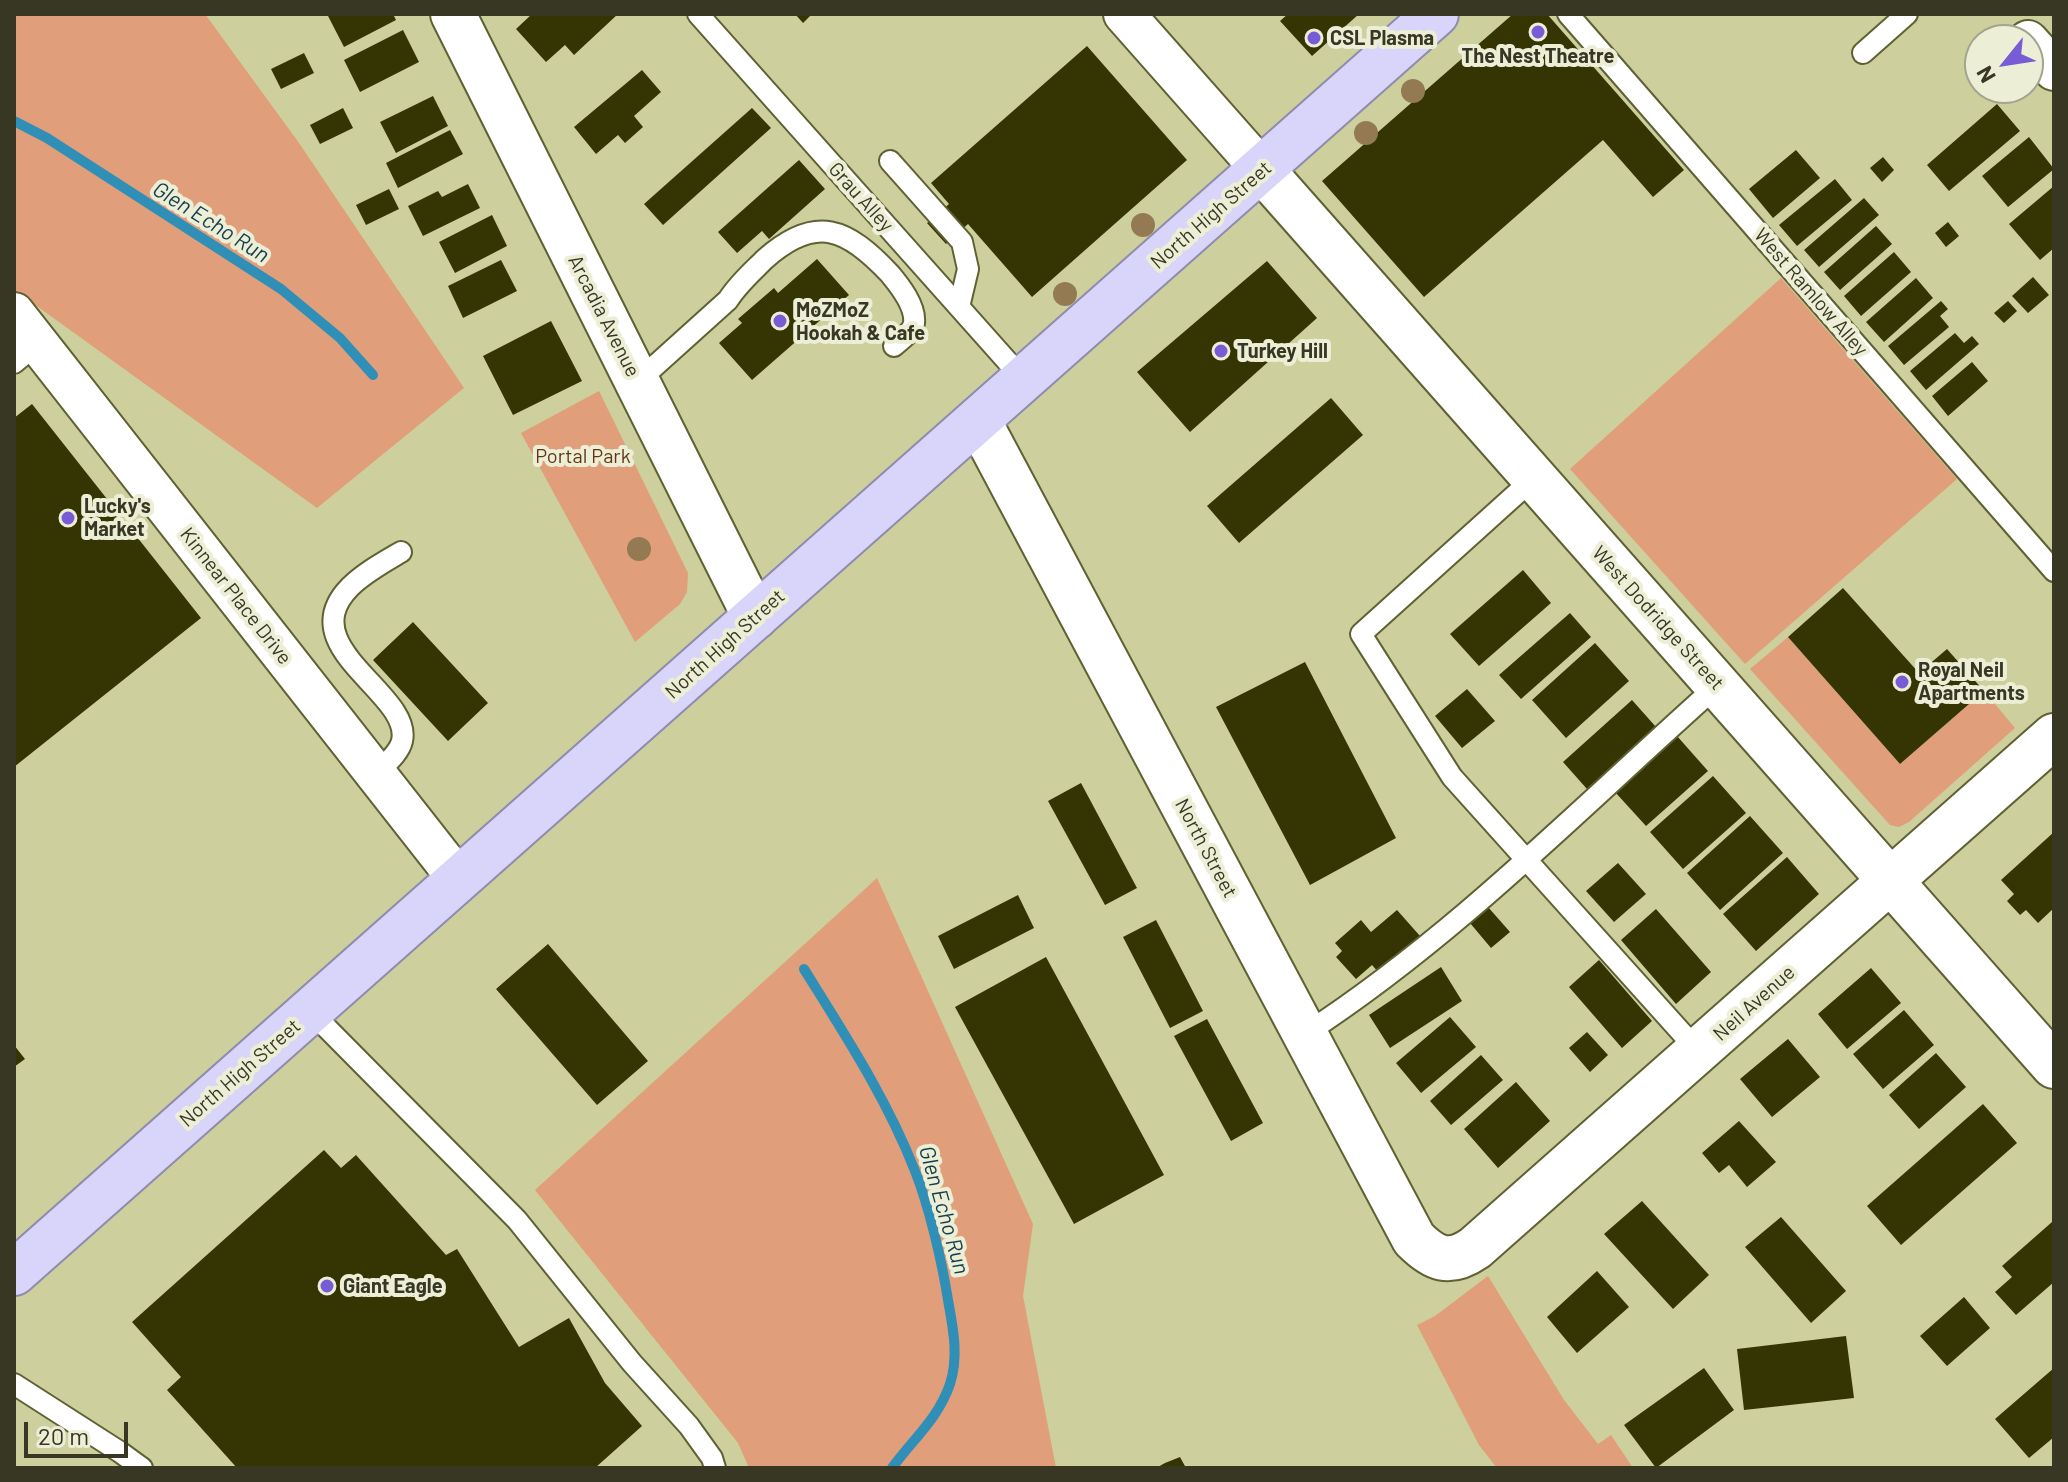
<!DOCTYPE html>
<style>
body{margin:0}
#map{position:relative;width:2068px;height:1482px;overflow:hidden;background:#cdcf9d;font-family:Barlow,sans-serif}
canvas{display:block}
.frame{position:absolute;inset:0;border:16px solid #373723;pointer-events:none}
.north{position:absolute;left:1964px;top:24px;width:80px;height:80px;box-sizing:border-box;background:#eceed5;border:2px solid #a4a58e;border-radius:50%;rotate:240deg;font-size:22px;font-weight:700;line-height:32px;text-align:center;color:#373723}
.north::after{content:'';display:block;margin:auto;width:28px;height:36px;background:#775cd6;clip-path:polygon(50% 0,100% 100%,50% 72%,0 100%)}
.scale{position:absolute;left:24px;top:1422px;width:104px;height:36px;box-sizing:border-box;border:4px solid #373723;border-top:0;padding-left:10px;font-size:24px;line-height:28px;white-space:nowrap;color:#373723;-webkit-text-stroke:6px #eceed5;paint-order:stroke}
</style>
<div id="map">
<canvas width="2068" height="1482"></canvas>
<div class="frame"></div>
<div class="north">N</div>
<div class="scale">20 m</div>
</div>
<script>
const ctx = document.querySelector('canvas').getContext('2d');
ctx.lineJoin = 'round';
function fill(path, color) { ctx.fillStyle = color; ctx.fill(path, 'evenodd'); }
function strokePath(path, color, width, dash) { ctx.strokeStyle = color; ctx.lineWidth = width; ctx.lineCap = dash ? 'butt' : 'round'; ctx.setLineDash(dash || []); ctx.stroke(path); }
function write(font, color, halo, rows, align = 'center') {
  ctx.font = font + ' Barlow,sans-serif'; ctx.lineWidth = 8; ctx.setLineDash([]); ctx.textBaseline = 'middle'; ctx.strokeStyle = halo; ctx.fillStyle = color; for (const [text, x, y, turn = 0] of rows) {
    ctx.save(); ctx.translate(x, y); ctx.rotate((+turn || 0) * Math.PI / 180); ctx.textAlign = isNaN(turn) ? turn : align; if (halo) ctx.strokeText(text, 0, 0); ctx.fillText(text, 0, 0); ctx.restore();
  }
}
fill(new Path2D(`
 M14,14H205L299,143L464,388L317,508L16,291L14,293Z
 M1781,278L1957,479L1745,664L1570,469Z
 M599,391L688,573L687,592L680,604L635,642L521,433Z
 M1788,637L1900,764L1984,691L2015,728L1909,822L1899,827L1890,825L1750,669Z
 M877,878L1033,1224L1023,1296L1056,1468H749L738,1443L535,1190Z
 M1488,1276L1564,1400L1598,1444L1611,1435L1633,1468H1497L1479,1445L1417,1325L1435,1316Z`), '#e09e7a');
strokePath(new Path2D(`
 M14,121L47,138L281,289L340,338L373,375
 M804,969C845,1035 887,1099 915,1171C929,1206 942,1262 948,1300C953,1328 959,1356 950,1384C938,1419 913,1439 892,1468`), '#2f8fb7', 10);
fill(new Path2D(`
 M332,14H393L396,20L344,47L328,16Z
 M532,14H618L574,55L565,45L546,62L516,29Z
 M795,14H812L803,23Z
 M1288,14H1359L1312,56L1280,21Z
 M1513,14H1547L1684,170L1653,197L1603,140L1424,297L1322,181Z
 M403,30L419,62L360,92L344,60Z
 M1087,46L1187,160L1032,297L968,224L946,244L927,223L949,204L931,183Z
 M304,53L314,73L281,89L271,69Z
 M642,70L661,92L634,116L643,127L625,143L618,135L596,154L574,127Z
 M433,96L448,126L396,153L380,122Z
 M1997,104L2020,131L1949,191L1927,165Z
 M343,108L353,128L320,144L310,125Z
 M752,108L771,128L663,225L644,204Z
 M450,130L463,154L398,188L386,163Z
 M2029,137L2054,169L2008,207L1982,176Z
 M1796,150L1820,178L1773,218L1749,189Z
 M1883,157L1894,170L1882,182L1870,168Z
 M799,160L825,189L769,239L762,231L737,253L718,232Z
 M1835,179L1852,200L1797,246L1779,225Z
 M468,184L480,208L423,236L408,206L438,191L442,197Z
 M2054,186V248L2040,260L2009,224Z
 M389,189L399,209L366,225L356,205Z
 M1864,198L1879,215L1819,267L1804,250Z
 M492,215L507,246L455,273L439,242Z
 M1948,222L1959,236L1946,247L1935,233Z
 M1876,226L1892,244L1840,290L1824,272Z
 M1894,252L1911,272L1861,316L1844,296Z
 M817,259L849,295L752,380L719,343L742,323L738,319L774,288L778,293Z
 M501,260L517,291L463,318L448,286Z
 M1267,261L1317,318L1190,432L1137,372Z
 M2033,277L2049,295L2028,313L2012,296Z
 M1916,278L1933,298L1884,342L1866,322Z
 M1941,301L1948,309L1940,316L1949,327L1904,365L1888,346Z
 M2008,301L2017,311L2004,323L1994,313Z
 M551,321L582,381L513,415L483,356Z
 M1955,333L1964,343L1972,336L1979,344L1926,390L1910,371Z
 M1972,362L1988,381L1948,416L1932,396Z
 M1331,398L1363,435L1239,543L1207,506Z
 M32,404L201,618L14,767V418Z
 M1523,570L1551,603L1479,666L1450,634Z
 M1843,588L1919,673L1947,649L1984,691L1900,764L1788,637Z
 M1570,613L1591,637L1521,699L1499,675Z
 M413,622L488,703L448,741L373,660Z
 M1595,643L1629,681L1566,738L1532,700Z
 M1305,662L1396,838L1310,885L1216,707Z
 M1467,689L1495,721L1462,748L1435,716Z
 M1632,700L1656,727L1587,789L1563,762Z
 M1677,736L1708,771L1646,826L1615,792Z
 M1713,776L1746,813L1683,869L1650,832Z
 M1081,783L1137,888L1105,905L1048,801Z
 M1750,816L1783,853L1720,910L1687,873Z
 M2054,832V908L2038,923L2026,910L2020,915L2007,901L2014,894L2001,880Z
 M1787,857L1819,894L1756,951L1723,914Z
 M1618,863L1646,894L1614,922L1586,891Z
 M1018,895L1034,928L954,969L938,936Z
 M1488,907L1510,932L1491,948L1470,923Z
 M1656,909L1711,972L1676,1004L1621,940Z
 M1397,910L1420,936L1379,973L1372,965L1356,979L1336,957L1342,951L1335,943L1361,920L1371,932Z
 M1156,920L1203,1011L1170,1028L1123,937Z
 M548,944L648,1061L597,1105L496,989Z
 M1046,957L1164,1175L1074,1224L955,1007Z
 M1599,960L1652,1021L1622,1048L1569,987Z
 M1441,967L1462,1001L1390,1048L1369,1015Z
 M1871,968L1901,1003L1847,1049L1818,1014Z
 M1904,1010L1934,1045L1883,1089L1853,1054Z
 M1450,1017L1476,1047L1421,1093L1396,1063Z
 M1207,1019L1263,1123L1231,1141L1174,1036Z
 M1587,1032L1608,1055L1590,1072L1569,1048Z
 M1788,1039L1820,1077L1772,1117L1740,1079Z
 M14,1045L25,1059L14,1067Z
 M1936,1053L1966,1087L1919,1129L1889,1095Z
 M1481,1055L1503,1080L1451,1125L1430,1101Z
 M1516,1082L1550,1121L1498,1168L1464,1129Z
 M1983,1104L2017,1143L1901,1245L1867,1206Z
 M1739,1121L1776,1162L1747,1187L1729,1165L1719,1173L1702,1153Z
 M324,1150L341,1168L356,1155L446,1255L457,1249L519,1347L569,1318L605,1383L642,1426L595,1468H237L167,1390L181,1377L132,1322Z
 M1642,1201L1709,1275L1673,1309L1604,1234Z
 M1781,1217L1846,1291L1811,1323L1745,1247Z
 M2052,1222L2054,1282L2016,1315L1995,1292L2012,1277L2002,1266Z
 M1597,1271L1629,1307L1577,1353L1547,1317Z
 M1964,1297L1990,1328L1947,1366L1920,1336Z
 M1846,1336L1854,1398L1744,1410L1737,1349Z
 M1704,1368L1734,1410L1656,1468L1624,1425Z
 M2054,1368V1437L2029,1458L1995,1419Z
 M1180,1457L1186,1468H1156L1165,1463Z`), '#353503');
const service = new Path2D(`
 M698,14L1024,380
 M1568,14L2054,571
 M1863,53L1907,14
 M890,161L962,242L968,269L959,307
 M14,363L38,343
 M637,382L728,300C738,284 751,273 765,259C816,214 847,228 890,274C900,286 916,306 914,323C913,332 900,340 894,346
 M1534,478L1361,634L1452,777L1699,1052
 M376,774C384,765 399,754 402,741C413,693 290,648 350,587C364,573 384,562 401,552
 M310,1011L517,1220L632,1363L689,1426L712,1458L715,1468
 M1305,1034C1456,936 1583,805 1718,685
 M14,1384L120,1452L142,1468`);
const minor = new Path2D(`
 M1124,14L1262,170
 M2028,41L2054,70
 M14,313L459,880`);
const tertiary = new Path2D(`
 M453,14L755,617
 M978,420L1414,1239C1434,1259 1449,1266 1475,1248L2054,736`);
const secondary = new Path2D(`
 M1262,170L2054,1066`);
const primary = new Path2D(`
 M14,1273L1436,14`);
strokePath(service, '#606133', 24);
strokePath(minor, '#606133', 44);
strokePath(tertiary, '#606133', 48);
strokePath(secondary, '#606133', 48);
strokePath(primary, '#908bad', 48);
strokePath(service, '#fff', 20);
strokePath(minor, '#fff', 40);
strokePath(tertiary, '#fff', 44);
strokePath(secondary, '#fff', 44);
strokePath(primary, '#d9d4fa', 44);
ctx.fillStyle = '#937a53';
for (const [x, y] of [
 [1413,91],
 [1366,133],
 [1143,225],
 [1065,294],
 [639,549]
]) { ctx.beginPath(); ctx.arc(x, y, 12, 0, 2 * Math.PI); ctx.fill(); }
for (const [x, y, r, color] of [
 [1538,32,8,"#775cd6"],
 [1314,38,8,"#775cd6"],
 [780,321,8,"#775cd6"],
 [1221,351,8,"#775cd6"],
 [68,518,8,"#775cd6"],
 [1902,682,8,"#775cd6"],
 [327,1286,8,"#775cd6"]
]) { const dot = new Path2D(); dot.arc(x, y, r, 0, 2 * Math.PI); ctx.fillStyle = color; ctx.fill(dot); strokePath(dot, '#eceed5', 3); }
write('bold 20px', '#373723', '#eceed5', [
 ["CSL Plasma",1330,38],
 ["The Nest Theatre",1538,56,"center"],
 ["MoZMoZ",796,310],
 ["Hookah & Cafe",796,333],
 ["Turkey Hill",1237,351],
 ["Lucky's",84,506],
 ["Market",84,529],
 ["Royal Neil",1918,670],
 ["Apartments",1918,693],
 ["Giant Eagle",343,1286]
], 'left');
write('20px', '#373723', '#eceed5', [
 ["Grau Alley",861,197,48],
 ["North High Street",1211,215,-41],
 ["West Ramlow Alley",1811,292,49],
 ["Arcadia Avenue",604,316,63],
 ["Kinnear Place Drive",236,596,52],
 ["West Dodridge Street",1658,618,48],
 ["North High Street",725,644,-42],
 ["North Street",1206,848,62],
 ["Neil Avenue",1754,1003,-42],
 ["North High Street",240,1073,-41]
]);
write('20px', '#643416', '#eceed5', [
 ["Portal Park",583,456]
]);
write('italic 22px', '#143d4e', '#eceed5', [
 ["Glen Echo Run",211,222,32],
 ["Glen Echo Run",944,1210,74]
]);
</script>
